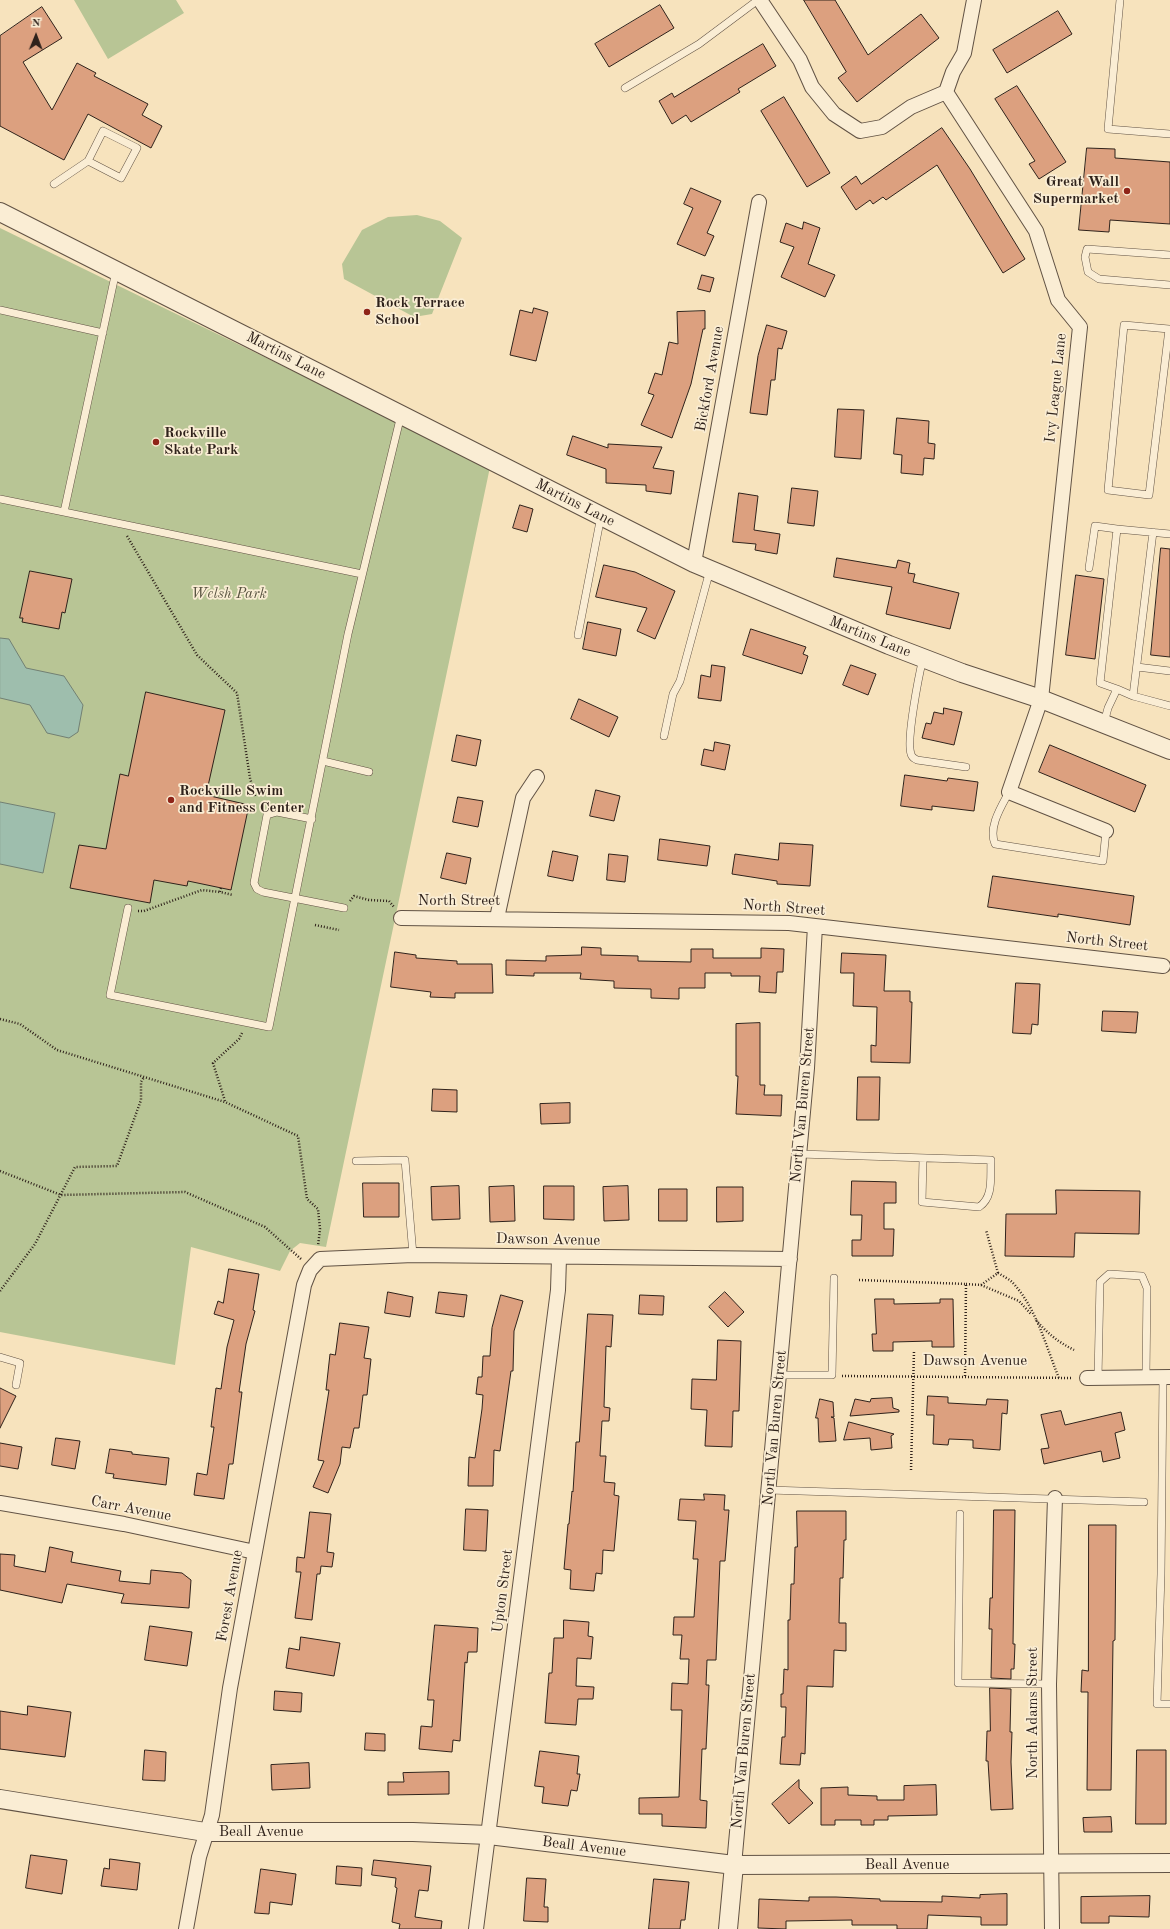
<!DOCTYPE html>
<style>
body{margin:0}
#map{position:relative;width:1170px;height:1929px;overflow:hidden;background:#f7e3bd;font-family:"Old Standard TT",serif}
canvas{display:block}
.north{position:absolute;left:16px;top:16px;width:40px;height:40px;-webkit-text-stroke:3px #faedd4;paint-order:stroke;rotate:1deg;font-size:11px;font-weight:700;line-height:16px;text-align:center;color:#2f221b}
.north::after{content:'';display:block;margin:auto;width:14px;height:18px;background:#2f221b;clip-path:polygon(50% 0,100% 100%,50% 72%,0 100%)}
</style>
<div id="map">
<canvas width="1170" height="1929"></canvas>
<div class="north">N</div>
</div>
<script>
const ctx = document.querySelector('canvas').getContext('2d');
ctx.lineJoin = 'round';
function fill(path, color) { ctx.fillStyle = color; ctx.fill(path, 'evenodd'); }
function strokePath(path, color, width, dash) { ctx.strokeStyle = color; ctx.lineWidth = width; ctx.lineCap = dash ? 'butt' : 'round'; ctx.setLineDash(dash || []); ctx.stroke(path); }
function write(font, color, halo, rows, align = 'center') {
  ctx.font = font + ' "Old Standard TT",serif'; ctx.lineWidth = 3.5; ctx.setLineDash([]); ctx.textBaseline = 'middle'; ctx.strokeStyle = halo; ctx.fillStyle = color; for (const [text, x, y, turn = 0] of rows) {
    ctx.save(); ctx.translate(x, y); ctx.rotate((+turn || 0) * Math.PI / 180); ctx.textAlign = isNaN(turn) ? turn : align; if (halo) ctx.strokeText(text, 0, 0); ctx.fillText(text, 0, 0); ctx.restore();
  }
}
fill(new Path2D(`
 M74,0H176L184,13L108,59Z
 M417,215L440,221L462,238L432,314L414,317L344,279L342,264L362,230L388,217Z
 M0,228L490,467L326,1247L300,1243L290,1251L280,1271L191,1247L175,1365L0,1332Z`), '#b8c595');
const water = new Path2D(`
 M0,638L9,639L26,668L64,676L83,705L78,732L69,738L47,733L30,705L0,698Z
 M0,802L55,813L43,873L0,864Z`);
fill(water, '#9ebead');
strokePath(water, '#728073', 1);
const building = new Path2D(`
 M804,0H835L868,55L921,14L939,38L857,102L838,78L846,72Z
 M660,5L674,28L609,67L595,44Z
 M42,7L62,38L23,62L52,110L77,63L96,73L94,76L148,104L142,115L162,126L151,148L88,114L64,160L0,126V36Z
 M1058,11L1072,34L1007,73L993,50Z
 M763,44L776,66L738,89L740,92L691,122L686,115L672,124L659,101L672,93L674,97Z
 M1017,86L1066,162L1039,179L1029,164L1035,161L995,99Z
 M784,97L830,173L807,187L761,111Z
 M942,128L970,169L1025,259L1003,273L937,165L886,200L883,197L873,204L870,200L856,210L841,187L856,176L861,184Z
 M1087,148L1115,149V158L1170,162V224L1110,220L1109,232L1079,230Z
 M691,188L721,201L707,233L714,236L705,256L677,244L693,208L684,204Z
 M804,222L820,228L808,264L835,275L825,297L781,277L794,247L780,242L786,223L802,229Z
 M702,275L714,278L710,292L698,289Z
 M534,308L548,312L536,361L510,355L520,310L532,313Z
 M705,311V329H703L691,384L672,438L641,425L654,395L648,393L655,373L662,375L669,342L678,344L677,312Z
 M767,325L787,331L782,349L778,348L775,380H771L767,415L750,413L758,356Z
 M838,409L864,410L861,459L835,457Z
 M897,418L929,421L928,443L935,444L934,459L924,458L923,475L901,473L902,455L894,454Z
 M573,436L608,448V444L662,447L653,468L674,471L671,494L646,491V485L606,483V469L567,455Z
 M792,488L818,491L814,526L788,523Z
 M739,493L758,496L754,530L780,534L777,554L755,550L756,544L733,542Z
 M520,505L533,509L527,532L513,528Z
 M1161,548L1170,549V657L1151,655Z
 M837,558L896,568L898,560L910,563L908,573L915,574L913,582L959,593L950,629L886,614L892,587L834,577Z
 M604,565L635,572L675,591L655,639L637,631L647,608L596,597Z
 M30,571L72,579L65,613L62,612L59,629L22,622L23,618H20Z
 M1076,575L1104,579L1095,659L1066,655Z
 M588,622L621,629L616,656L583,649Z
 M751,629L806,647L803,654L808,656L802,674L743,655Z
 M712,665L725,667L721,701L698,698L701,675L710,677Z
 M851,665L876,674L868,695L843,685Z
 M146,692L225,710L206,795L249,805L231,890L188,881L187,886L154,880L150,903L70,888L79,845L106,849L120,774L128,776Z
 M579,699L618,717L609,737L571,719Z
 M944,708L962,712L954,745L922,738L926,723L931,724L934,712L943,714Z
 M457,735L481,740L476,766L452,761Z
 M715,742L730,745L725,770L701,765L704,749L713,751Z
 M1050,745L1146,785L1135,812L1039,772Z
 M905,775L947,781L948,778L978,782L974,811L932,806V810L901,806Z
 M596,790L620,796L614,821L590,816Z
 M458,797L483,801L478,827L453,822Z
 M660,839L710,846L707,866L658,860Z
 M780,843L813,845L810,886L777,884V881L732,874L735,854L778,860Z
 M553,851L578,856L573,881L548,876Z
 M447,853L471,858L466,884L441,878Z
 M609,854L628,856L625,882L607,880Z
 M993,876L1134,896L1130,925L1058,914V917L988,907Z
 M582,947L601,948V955L638,956V961L691,962V949H713V958H761V948L784,949L783,972H777L776,993L759,992L760,976H731V973H705V988H679V999L651,998V989L614,988V981L580,979L581,973H534V976L506,975V960L546,961V956L581,955Z
 M395,952L416,955V958L457,961V964H492L493,993H455V998L430,997L431,992L391,987Z
 M842,953L886,955L884,991H910V1002H912L910,1063L871,1062V1045L876,1046L877,1007L853,1006L854,973H841Z
 M1016,983L1040,984L1038,1025L1032,1024L1031,1034L1013,1033Z
 M1103,1011L1138,1012L1136,1033L1102,1031Z
 M760,1023V1085H765L764,1095H782L781,1116L736,1114L738,1076H736V1024Z
 M858,1077H880L879,1120H857Z
 M433,1089L457,1090V1112L432,1111Z
 M570,1103V1123L541,1124L540,1104Z
 M852,1181L896,1182V1203H884V1229H894L893,1256H852V1240H861L862,1215H851Z
 M363,1183H399V1217H364Z
 M459,1186L460,1219L432,1220L431,1187Z
 M514,1186L515,1221L490,1222L489,1187Z
 M544,1186H574V1220L544,1219Z
 M628,1186L629,1220L604,1221L603,1187Z
 M717,1187H743V1221L717,1222Z
 M659,1189H687V1221H659Z
 M1056,1190L1140,1191L1139,1234L1075,1233L1074,1257L1005,1256L1006,1214H1056Z
 M229,1269L259,1274L253,1310L255,1311L246,1344L239,1392H242L233,1464H229L224,1499L194,1495L197,1473L207,1475L214,1427H211L216,1388L221,1389L227,1347L234,1320L214,1314L218,1301L223,1303Z
 M388,1292L413,1297L410,1317L385,1313Z
 M439,1292L467,1295L464,1317L436,1313Z
 M725,1292L744,1312L728,1327L709,1307Z
 M501,1295L523,1301L514,1331L513,1371H511L500,1451L494,1450L493,1486H468L469,1457L475,1458L482,1409L483,1395L476,1394L478,1377H482L483,1356H490L492,1328Z
 M640,1295L664,1296L663,1315L639,1314Z
 M875,1299H894V1304L940,1303V1299H953L954,1347H932V1341L893,1342V1351H873L872,1334H876Z
 M588,1314L613,1315L611,1347L606,1346L604,1407L610,1408L609,1421H602L600,1456H606L604,1482L615,1483L614,1495L619,1496L614,1551L603,1550L602,1574L596,1573L594,1591L570,1589L571,1570L564,1569L568,1524H569L572,1491L573,1492L576,1442H579Z
 M340,1323L369,1327L364,1358L371,1359L367,1395H363L359,1428H354L350,1448L342,1447L340,1464L328,1493L313,1487L324,1461L318,1460L329,1390H326L330,1354L335,1355Z
 M718,1340L741,1341L739,1411H733L732,1447L705,1446L707,1410L691,1409L692,1379L716,1380Z
 M0,1388L16,1396L0,1428Z
 M928,1396L948,1397V1403L986,1405L987,1399L1008,1400L1007,1414L1002,1413L1000,1450L973,1448V1440L949,1439L948,1445L933,1444L934,1415H927Z
 M892,1398L893,1408L899,1410V1412L850,1416L855,1399L870,1402L871,1399Z
 M820,1399L833,1402L834,1417H831L834,1418L836,1441L819,1442L818,1418H816Z
 M1061,1411L1065,1425L1121,1412L1125,1430L1115,1433L1120,1458L1103,1462L1101,1451L1044,1464L1041,1449L1049,1448L1041,1415Z
 M849,1422L894,1434L891,1436L892,1448L871,1450L870,1438L844,1440Z
 M56,1438L80,1441L75,1469L52,1465Z
 M0,1443L22,1447L18,1469L0,1466Z
 M110,1449L132,1452V1454L169,1458L166,1485L113,1478L114,1474L106,1473Z
 M704,1494L725,1495L724,1510H729L725,1561H720L716,1660H707L706,1685H709L706,1749H702L700,1800L707,1801L706,1828L662,1826V1814H639V1798L679,1797L682,1710H671L672,1683L688,1684L689,1659H680L682,1635H673L674,1617H694L698,1559H693L696,1521L678,1520L680,1499L704,1500Z
 M466,1509L488,1510L486,1551L464,1550Z
 M994,1510H1015L1013,1644H1015L1014,1669H1011V1679L991,1678L992,1629H989L990,1598H992Z
 M797,1511H846V1540H844L843,1578H840L839,1623H846V1651L834,1650L833,1687L807,1686L805,1754L801,1753L800,1765L780,1764L782,1737H785L786,1707H781V1694H783L784,1669L788,1670V1620H790L791,1584H794L795,1547H797Z
 M310,1512L331,1514L327,1552L334,1553L332,1567L321,1566L320,1574H317L312,1620L295,1618L301,1572H296L297,1557L304,1558Z
 M1089,1525H1116L1115,1640L1113,1641L1111,1790H1087L1088,1692H1081L1082,1670L1088,1671Z
 M50,1547L73,1552L71,1562L121,1571L119,1581L150,1584L151,1570L182,1573L191,1580L189,1608L121,1603L124,1594L67,1584L62,1603L0,1590V1554L15,1555L14,1566L45,1572Z
 M564,1620L589,1622L588,1636L593,1637L591,1659L577,1658L576,1686L594,1687L593,1699H578L576,1725L545,1723L549,1673H552L554,1638H563Z
 M435,1625L478,1628L477,1652H468L467,1663L465,1662L460,1741L453,1740L452,1752L419,1749L421,1726L432,1727L434,1700H428Z
 M150,1626L192,1632L187,1666L145,1660Z
 M301,1637L340,1643L334,1676L286,1668L289,1648L299,1650Z
 M990,1688L1011,1689L1010,1732H1012L1011,1762L1013,1809L991,1810L988,1761H986L987,1731H990Z
 M275,1691L302,1693L301,1712L274,1710Z
 M28,1706L71,1712L65,1757L0,1749V1711L27,1715Z
 M366,1733L385,1734V1751L365,1750Z
 M145,1750L166,1752L165,1781L143,1780Z
 M1137,1750H1166V1824H1136Z
 M540,1751L579,1756L577,1774H580L577,1791L571,1790L568,1806L542,1803L544,1787L535,1786Z
 M309,1763L310,1788L272,1790L271,1765Z
 M449,1772V1794L388,1795V1782H404L403,1773Z
 M799,1780V1788L813,1803L789,1824L772,1804Z
 M936,1785L937,1815L888,1816V1820H874V1825H861V1820H835V1825H821V1788L848,1787V1795L877,1796V1800H904V1786Z
 M1111,1817L1112,1832H1084L1083,1818Z
 M31,1855L67,1860L62,1894L26,1888Z
 M110,1859L140,1863L137,1890L101,1886L104,1868L109,1869Z
 M374,1860L431,1866L428,1891L419,1890L415,1917L442,1921L441,1929H399L400,1924L392,1922L397,1888L395,1887L396,1878L372,1875Z
 M337,1866L362,1868L361,1886L336,1884Z
 M261,1869L296,1874L292,1905L270,1902L269,1914L255,1913Z
 M527,1878L546,1879L544,1907H548V1922L524,1921Z
 M654,1879L689,1882L685,1920H681L680,1929H649Z
 M1007,1894V1925H981V1917L928,1915L927,1929H897V1925H852V1920L786,1921V1929L758,1928L759,1899L809,1901V1897H836L880,1899V1901L942,1902V1896L980,1898V1895Z
 M1150,1896L1149,1917L1109,1916V1923H1081V1897Z`);
fill(building, '#dca07f');
strokePath(building, '#2f221b', 1);
const service = new Path2D(`
 M1120,0L1108,129L1170,134
 M625,88L699,44L758,0
 M54,184L88,161L121,178L137,148L103,131L88,161
 M1170,255L1087,249L1085,257L1088,272L1099,279L1170,285
 M116,271L64,512L362,574
 M0,310L103,333
 M1169,329L1149,495L1108,490L1124,325L1169,329H1170
 M0,499L64,512
 M1089,568L1095,526L1117,529
 M578,635L601,516
 M923,658C919,675 906,740 911,754C912,758 914,758 917,760L966,767
 M1137,667L1170,671
 M1117,689L1133,696L1153,532
 M1133,696L1170,706
 M1104,723L1108,708L1117,689L1100,683L1117,529L1170,534
 M664,736L673,694L680,681L710,570
 M323,761L369,772
 M1009,792C1001,807 988,827 995,844L1103,861L1106,831
 M312,819L277,812L267,815L254,883L257,889L263,892L344,908
 M128,908L110,995L269,1027L348,634L401,415
 M799,1154L991,1160C990,1177 994,1197 979,1207L922,1202L923,1158
 M356,1161L405,1160L413,1255
 M0,1357L20,1363L16,1385
 M780,1375H832L834,1278
 M1163,1377L1161,1574L1157,1704H1170
 M1098,1378L1100,1282L1109,1274L1142,1276L1147,1288L1146,1376
 M769,1490L1144,1502
 M960,1514L958,1683L1049,1684`);
const minor = new Path2D(`
 M760,0L800,60L812,87L834,114L860,131L882,127L911,107L946,92L953,72L964,53L974,0
 M946,92L1036,231L1058,300L1080,327L1041,699L1009,792L1106,831
 M694,563L759,202
 M401,918L789,923L1163,966
 M497,918L523,798L537,777
 M1087,1378L1170,1377
 M0,1503L124,1524L255,1552
 M734,1865L807,1068L815,926
 M186,1929L199,1857L212,1815L230,1688L304,1285L310,1270L320,1259L413,1255L790,1259
 M476,1929L558,1290L559,1258
 M1052,1929L1049,1684L1055,1498`);
const tertiary = new Path2D(`
 M0,212L694,563L889,645L962,673L1041,699L1170,750
 M0,1799L205,1832H413L489,1835L734,1865L1170,1863
 M728,1929L734,1865`);
strokePath(service, '#615244', 8);
strokePath(minor, '#615244', 16);
strokePath(tertiary, '#615244', 20);
strokePath(new Path2D(`
 M127,536L197,655L237,693L250,778L255,796
 M221,888L220,892L233,895
 M350,901L354,896L369,900L389,901L394,907
 M138,911H144L202,890L220,892
 M315,925L339,930
 M0,1019L20,1024L57,1050L225,1102L298,1136L307,1199L318,1209L320,1229L318,1246
 M225,1101L213,1063L239,1039L242,1033
 M0,1171L61,1195L185,1192L265,1227L301,1259
 M998,1273C1003,1276 1009,1279 1013,1283C1037,1309 1046,1347 1059,1378
 M859,1280L966,1284L965,1378
 M966,1284L981,1285L998,1273L986,1230
 M981,1285L1019,1301L1031,1314
 M0,1291L35,1244L75,1167L117,1166L141,1100V1082L144,1077
 M1036,1320C1047,1333 1058,1342 1074,1350
 M842,1376L1073,1378
 M911,1470L914,1351`), '#2f221b', 2.5, [1, 2]);
strokePath(service, '#faedd4', 7);
strokePath(minor, '#faedd4', 14);
strokePath(tertiary, '#faedd4', 18);
for (const [x, y, r, color] of [
 [1127,191,4,"#8f2418"],
 [367,312,4,"#8f2418"],
 [156,442,4,"#8f2418"],
 [171,800,4,"#8f2418"]
]) { const dot = new Path2D(); dot.arc(x, y, r, 0, 2 * Math.PI); ctx.fillStyle = color; ctx.fill(dot); strokePath(dot, '#faedd4', 1.5); }
write('bold 15px', '#2f221b', '#faedd4', [
 ["Great Wall",1119,182,"right"],
 ["Supermarket",1119,199,"right"],
 ["Rock Terrace",375,303],
 ["School",375,320],
 ["Rockville",164,433],
 ["Skate Park",164,450],
 ["Rockville Swim",179,791],
 ["and Fitness Center",179,808]
], 'left');
write('15px', '#2f221b', '#faedd4', [
 ["Martins Lane",286,356,27],
 ["Bickford Avenue",710,379,-80],
 ["Ivy League Lane",1056,388,-84],
 ["Martins Lane",575,503,27],
 ["Martins Lane",870,637,22],
 ["North Street",459,901],
 ["North Street",784,908,4],
 ["North Street",1107,942,6],
 ["North Van Buren Street",803,1105,-85],
 ["Dawson Avenue",548,1240,1],
 ["Dawson Avenue",975,1361],
 ["North Van Buren Street",775,1428,-85],
 ["Carr Avenue",131,1509,11],
 ["Upton Street",503,1591,-83],
 ["Forest Avenue",230,1596,-80],
 ["North Adams Street",1033,1713,-90],
 ["North Van Buren Street",744,1751,-85],
 ["Beall Avenue",261,1832],
 ["Beall Avenue",584,1847,7],
 ["Beall Avenue",907,1865]
]);
write('italic 15px', '#585340', '#faedd4', [
 ["Welsh Park",229,594]
]);
</script>
